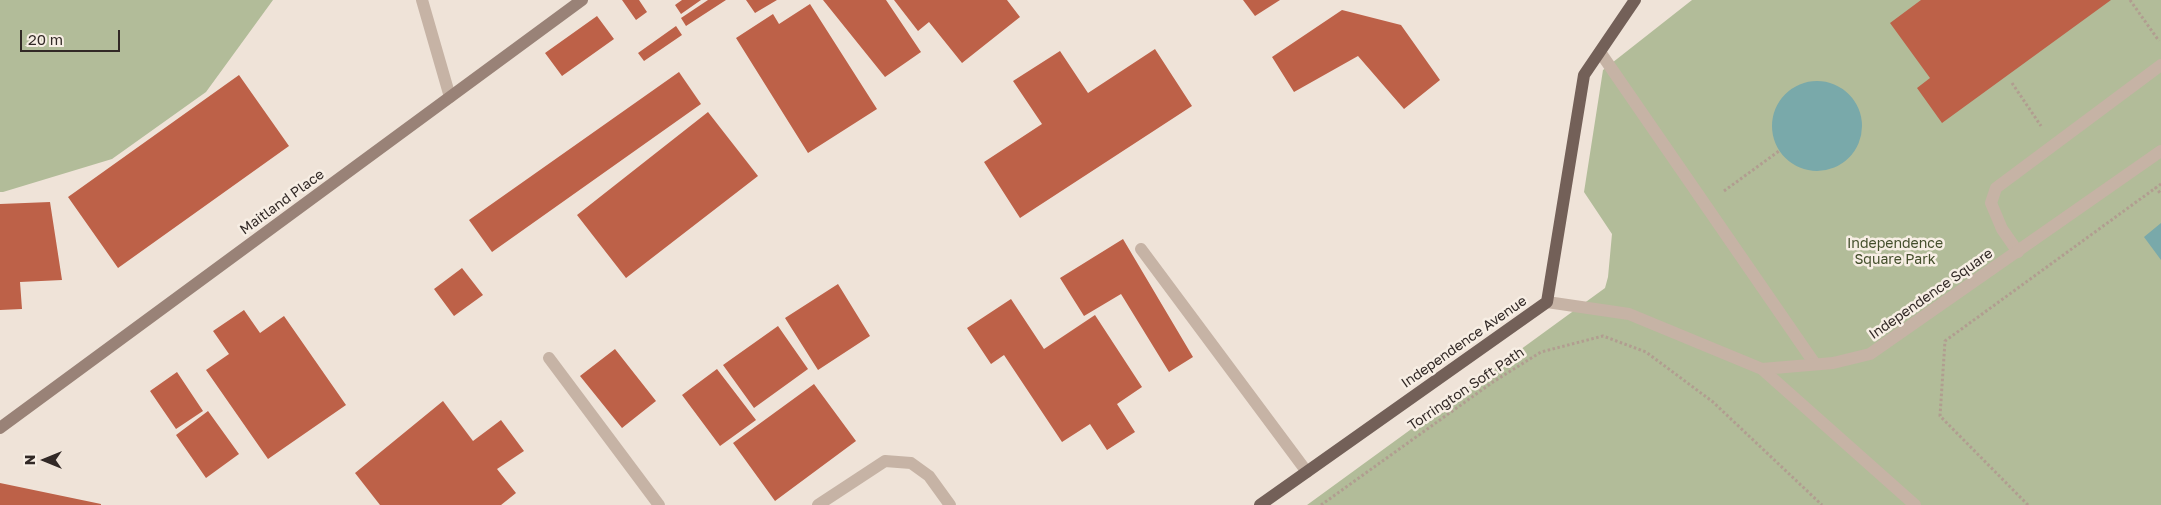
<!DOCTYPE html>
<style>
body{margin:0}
#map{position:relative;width:2161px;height:505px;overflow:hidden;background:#efe3d8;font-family:"Golos Text",sans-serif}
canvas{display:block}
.north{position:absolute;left:20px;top:435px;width:50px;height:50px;-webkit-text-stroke:4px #f7eee4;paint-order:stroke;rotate:270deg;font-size:14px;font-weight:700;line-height:20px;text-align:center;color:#322926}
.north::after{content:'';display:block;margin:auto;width:18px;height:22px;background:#322926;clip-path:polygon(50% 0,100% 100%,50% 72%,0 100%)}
.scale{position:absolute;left:20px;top:30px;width:100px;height:22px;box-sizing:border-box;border:2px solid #322926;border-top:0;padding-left:6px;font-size:15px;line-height:18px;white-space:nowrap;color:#322926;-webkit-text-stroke:4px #f7eee4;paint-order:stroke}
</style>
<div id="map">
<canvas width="2161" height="505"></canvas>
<div class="north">N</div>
<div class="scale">20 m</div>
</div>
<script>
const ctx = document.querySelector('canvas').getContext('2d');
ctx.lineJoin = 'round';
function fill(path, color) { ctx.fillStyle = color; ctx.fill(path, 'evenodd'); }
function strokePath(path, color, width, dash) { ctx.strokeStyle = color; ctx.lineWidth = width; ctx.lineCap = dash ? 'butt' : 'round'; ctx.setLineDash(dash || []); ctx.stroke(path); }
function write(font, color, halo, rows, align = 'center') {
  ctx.font = font + ' "Golos Text",sans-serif'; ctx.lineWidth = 5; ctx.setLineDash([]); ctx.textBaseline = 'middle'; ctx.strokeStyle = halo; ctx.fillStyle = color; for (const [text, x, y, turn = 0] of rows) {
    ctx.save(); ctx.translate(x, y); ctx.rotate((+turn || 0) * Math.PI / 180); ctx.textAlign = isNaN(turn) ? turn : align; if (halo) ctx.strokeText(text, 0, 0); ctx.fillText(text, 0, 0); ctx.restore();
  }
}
fill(new Path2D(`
 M0,0H273L206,92L112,159L3,192H0Z
 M1692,0H2161V505H1307L1605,288L1608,277L1612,234L1584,192L1603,70Z`), '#b2bc99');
fill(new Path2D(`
 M1772 126a45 45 0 1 1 90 0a45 45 0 1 1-90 0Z
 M2161,223V260L2144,237Z`), '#79a9aa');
fill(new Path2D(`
 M622,0H639L647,12L636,20Z
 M682,0H701L681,14L675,5Z
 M708,0H726L686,26L681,18Z
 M746,0H777L755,13Z
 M823,0H886L921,52L885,77Z
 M894,0H1007L1020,17L962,63L929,22L918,31Z
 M1243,0H1280L1255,16Z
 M1921,0H2111L1942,123L1917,88L1930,78L1890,23Z
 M810,4L877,109L808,153L736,38L773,14L779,24Z
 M1342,10L1401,25L1440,80L1404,109L1358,56L1294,92L1272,57Z
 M597,16L614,39L562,76L545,53Z
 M676,26L682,35L644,61L638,53Z
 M1155,49L1192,106L1020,218L984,162L1042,124L1013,81L1060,51L1088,93Z
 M679,72L701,104L492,252L469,220Z
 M239,75L289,146L118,268L68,197Z
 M708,112L758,176L626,278L577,215Z
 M50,202L62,280L20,282L22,309L0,310V204Z
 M1123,239L1193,357L1169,372L1121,294L1084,316L1060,278Z
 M462,268L483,295L454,316L434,289Z
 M838,284L870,336L818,370L785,318Z
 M1011,299L1044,349L1095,315L1142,387L1117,404L1135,432L1107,450L1090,424L1062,442L1004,355L991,364L967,328Z
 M244,310L260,333L284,316L346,405L268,459L206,370L229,354L213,331Z
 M778,326L808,369L754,408L723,365Z
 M615,349L656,401L622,428L580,376Z
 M717,369L756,420L720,446L682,395Z
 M177,372L203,411L176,429L150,391Z
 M814,384L856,441L775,501L733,443Z
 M443,401L473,441L501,420L524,451L497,469L516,493L501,505H380L355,473Z
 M208,411L239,454L206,478L176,435Z
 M0,483L101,504V505H0Z`), '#bd6148');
strokePath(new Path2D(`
 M2130,0L2159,41
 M2012,83L2041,126
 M2155,187L2161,194
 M1724,191L1779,151
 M1321,505L1493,382L1541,352L1603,336L1646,352L1713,402L1822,505
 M2028,505L1940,416L1945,341L2161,184`), '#b19d90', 3, [2.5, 2.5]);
strokePath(new Path2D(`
 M422,0L450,97
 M1600,52L1815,364
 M2018,252L2002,229L1991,203L1996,188L2161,65
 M818,505L885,461L911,463L929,476L950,505`), '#c6b3a5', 12);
strokePath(new Path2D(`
 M1141,249L1307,472
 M1547,302L1629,314L1762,369L1833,363L1870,354L2161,151
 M549,358L659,505
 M1762,369L1915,505`), '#c6b3a5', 12);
strokePath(new Path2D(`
 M0,428L582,0`), '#998277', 12);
strokePath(new Path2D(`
 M1260,505L1547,302L1584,75L1635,0`), '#736058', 12);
write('14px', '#322926', '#f7eee4', [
 ["Maitland Place",282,202,-36],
 ["Independence Square",1931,294,-35],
 ["Independence Avenue",1464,342,-35],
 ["Torrington Soft Path",1466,389,-34]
]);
write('14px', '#434e2b', '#f7eee4', [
 ["Independence",1895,244],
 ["Square Park",1895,260]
]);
</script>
